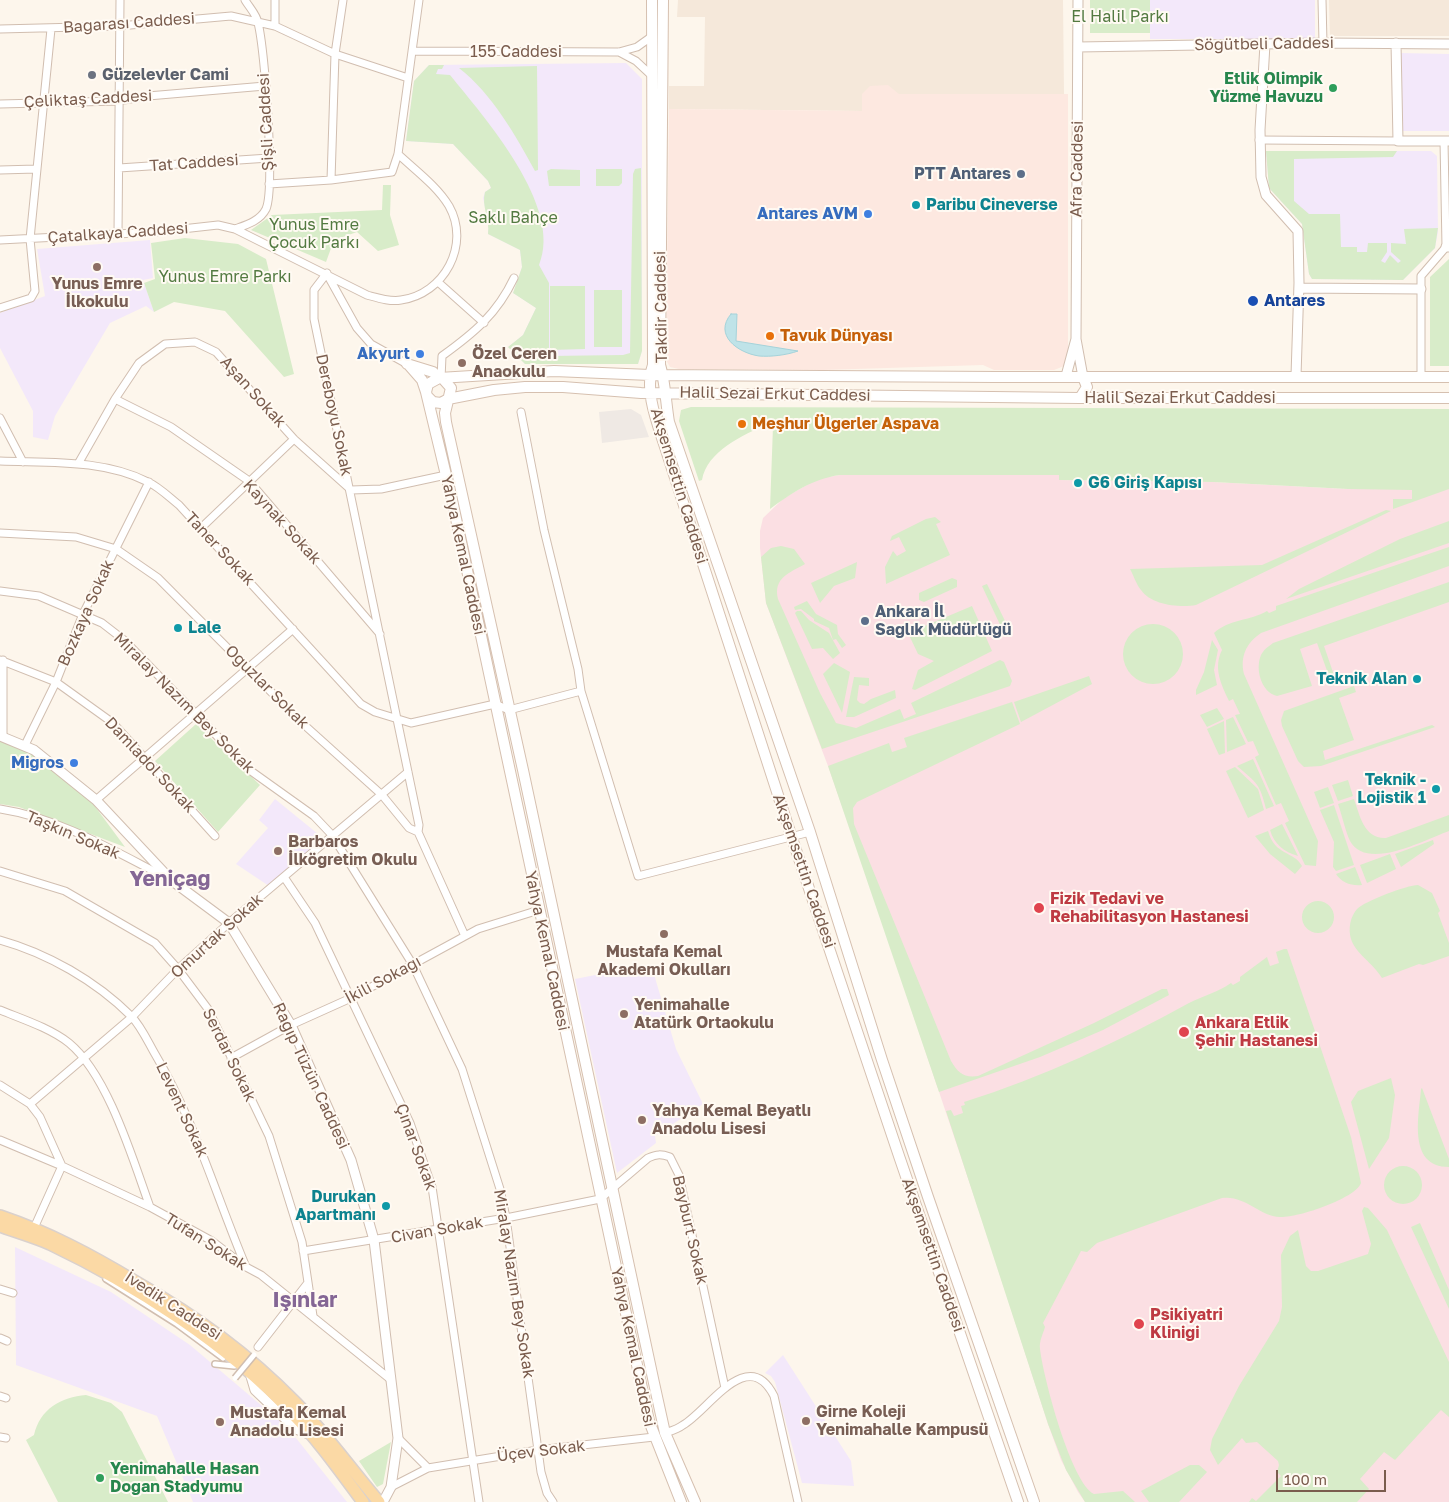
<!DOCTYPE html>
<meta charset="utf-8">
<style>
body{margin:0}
#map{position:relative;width:1449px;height:1502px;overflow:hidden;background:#fdf6ec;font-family:"Golos Text",sans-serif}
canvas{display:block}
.scale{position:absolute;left:1276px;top:1470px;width:110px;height:22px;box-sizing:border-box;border:2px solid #7a5c4d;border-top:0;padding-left:6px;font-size:15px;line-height:18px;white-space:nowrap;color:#7a5c4d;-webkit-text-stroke:4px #fffaf3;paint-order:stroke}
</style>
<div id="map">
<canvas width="1449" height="1502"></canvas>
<div class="scale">100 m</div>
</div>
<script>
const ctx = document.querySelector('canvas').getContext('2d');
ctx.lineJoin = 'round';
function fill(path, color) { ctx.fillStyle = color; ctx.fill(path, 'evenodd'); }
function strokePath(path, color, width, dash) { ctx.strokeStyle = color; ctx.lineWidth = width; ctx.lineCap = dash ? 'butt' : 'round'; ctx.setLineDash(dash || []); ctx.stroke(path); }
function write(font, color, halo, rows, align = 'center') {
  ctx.font = font + ' "Golos Text",sans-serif'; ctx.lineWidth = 4; ctx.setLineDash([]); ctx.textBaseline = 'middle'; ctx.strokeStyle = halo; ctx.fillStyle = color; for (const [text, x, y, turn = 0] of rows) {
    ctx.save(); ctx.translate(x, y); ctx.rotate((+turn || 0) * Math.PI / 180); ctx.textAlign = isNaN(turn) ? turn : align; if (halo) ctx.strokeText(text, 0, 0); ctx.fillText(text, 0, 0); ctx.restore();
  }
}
fill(new Path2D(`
 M678,0H1063L1064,94H862V111L669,109V86H704L705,17H677Z
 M1329,0H1449V36H1330Z`), '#f5e8da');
fill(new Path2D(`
 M888,85L899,94H1068V352L1064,366L1054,370H994L983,365L823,370L679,369L670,367L666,360V352L669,109L862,111V94L870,86Z`), '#fde8e0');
fill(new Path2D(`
 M631,409L641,415L649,437L602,443L599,412Z`), '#efe9e4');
fill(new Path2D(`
 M1150,0H1315V39H1150Z
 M1400,53L1449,54V131H1402Z
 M626,63L642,79V351L638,364H525L508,347L523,335L536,308L513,293L522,267L520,250L488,234L489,225L483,198L485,192L491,188L488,181L453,144L406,141L414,81L429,65Z
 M1266,151H1431L1437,156L1438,232L1435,248L1403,280L1312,279L1309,274L1302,224L1269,188Z
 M150,240L153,278L143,280L154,312L146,306L110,323L55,416L48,440L33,437V411L0,348V313L45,296L37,249Z
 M275,799L323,838L269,886L236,864L268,828L259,820Z
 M651,964L676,1049L703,1104L655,1136L656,1143L617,1173L575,979Z
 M15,1247L111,1292L190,1345L288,1428L347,1502H193L157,1416L16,1365Z
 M783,1355L851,1461L854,1486L802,1483L775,1382L771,1376L765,1373Z`), '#f3e8fa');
fill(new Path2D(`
 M840,475H1059L1060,480L1213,482L1348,489L1449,488V1502H1085L1078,1492L1061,1460L1048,1424L987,1235L868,880L828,766L766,603L760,548V531L763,518L784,498L812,482L821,478Z`), '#fbdfe3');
fill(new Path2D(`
 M1090,0H1150V33H1090Z
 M429,65H444L442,69H438L436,74L450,75C484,117 564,207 539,265L549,283V356L623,355L630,353L633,174L635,169L641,168L642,351L638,364H525L508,347L523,335L536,308L513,293L522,267L520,250L488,234C490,220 481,205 485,192L491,188L488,181L453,144L406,141L414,81Z
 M537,66L538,170L535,171C515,134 492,94 459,68Z
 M1266,151H1397L1393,157L1294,159V201L1309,214H1340L1341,247H1357V252H1367L1368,243H1387V252L1381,261L1385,263L1390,255L1398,263L1401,261L1391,252V243L1406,244L1404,229L1438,228L1435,248L1403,280L1312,279L1309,274L1302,224L1269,188Z
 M551,169L580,170V186H549L547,171Z
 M596,169H622V183L619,186H596Z
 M383,185H391L390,215L399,245L378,251L357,232L334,240L326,262L251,230L272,215L382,210Z
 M185,238L238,244L266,259L294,374L284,377L225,311L174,302L154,312L144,283L155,279L151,243Z
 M1449,259V366H1430V277Z
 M550,286H585V349L550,350Z
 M594,290H622V347H594Z
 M691,407L1449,409V489L1393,509V499H1412V490L1348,489L1213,482L1059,480V475H840C812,479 792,493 770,509L773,426L768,424C743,435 707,451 702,480L699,481L679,421L681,410Z
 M1386,510L1391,511L1196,605C1180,608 1151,605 1141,590C1136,584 1134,576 1130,569L1262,565Z
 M935,517L941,522L936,524L950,555L886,584L885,567L893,551L897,556L906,551L899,537L890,541L892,536L926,519Z
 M1449,521V543L1286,599L1299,589L1400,539Z
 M781,546L794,549L805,564C789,573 773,578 778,599L820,693L836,723L856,728L900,709L904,719L916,714L911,703L1000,660L1004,662L1012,681L1010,686L822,749L766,603L761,557L771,548Z
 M1449,547V566L1261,633C1246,643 1240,657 1244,674L1318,841L1316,866L1305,865L1285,823L1289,821L1281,803L1276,805L1255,757L1259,755L1253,741L1248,742L1235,715L1240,714L1233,699L1229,701C1221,684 1213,668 1222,650L1214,633C1229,619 1250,621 1267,611L1269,613L1276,610V606Z
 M857,562L855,578L834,586L820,603L811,583Z
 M952,578L957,580V587L924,602L919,600V593Z
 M1449,582V602L1324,646L1335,678L1330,679L1317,643L1300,649L1312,686L1277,696C1261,692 1255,669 1261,655C1264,649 1268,647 1273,643Z
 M987,584L1008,627L1002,629L982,586Z
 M807,601L816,614L837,625L838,634L846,645L842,648L836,639L833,640L829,628L814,621V619L801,609L795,610L794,607Z
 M972,606L992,651L915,690L912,689L918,670L934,661L918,654L908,633Z
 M797,611H801L809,620L829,633L840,653L833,659L823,648L812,649L795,613Z
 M1123 654a30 30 0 1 1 60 0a30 30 0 1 1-60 0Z
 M1212,640L1218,650L1214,670L1217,685L1196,695V690L1204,672Z
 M834,663L850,672L842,713L823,674Z
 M1089,676L1092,684L1021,722L1014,702Z
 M854,677L869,678V686L859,685L857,700L860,703L864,704L871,699L895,690L896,698L854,717H846Z
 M1354,686L1356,692L1339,698L1354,740L1323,751L1325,760L1432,725L1435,727L1321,766L1304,767L1298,761L1282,726L1281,720L1284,711Z
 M1012,702L1020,724L857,802L853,808L854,824L951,1061C958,1073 964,1078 978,1076L1094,1023L1162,989H1167L1169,995L1103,1030L1040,1057L939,1092L828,766L889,743L892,752L907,747L904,738Z
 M1217,708L1224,719L1207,727L1200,715Z
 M1233,717L1246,744L1227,752L1226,720Z
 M1224,721L1225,753L1219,755L1207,729Z
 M196,724L260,785L218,832L155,761Z
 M0,739L32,753L91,801L125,847L19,807L0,804Z
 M1253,759L1274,806L1266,809C1260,784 1257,783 1237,766Z
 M1235,767L1258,789L1264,810L1248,818L1226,771Z
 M1348,780L1353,796L1338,801L1332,785Z
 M1328,787L1334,803L1320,808L1314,792Z
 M1354,799C1360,816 1364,839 1386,838L1449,815V831C1426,839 1367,872 1350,841C1345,830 1342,815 1338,804Z
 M1334,805L1354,865L1336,871L1333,867L1334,842L1320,810Z
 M1282,824L1298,856C1284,852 1274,844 1270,830Z
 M1268,831C1275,856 1294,851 1302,866L1295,874L1270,854L1255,836Z
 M1433,840L1434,844L1401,867L1395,854Z
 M1390,854L1396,869L1367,883L1360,865Z
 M1355,867L1362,885C1351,886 1342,883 1336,874Z
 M1418,885L1432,893L1440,911L1438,913L1449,943V956L1423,965L1419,964L1382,978C1374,964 1355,953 1351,939C1348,929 1350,917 1357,909C1365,901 1407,885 1418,885Z
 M1302 917a16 16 0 1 1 32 0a16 16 0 1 1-32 0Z
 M1284,949H1287L1351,1137L1361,1183C1355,1199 1297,1218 1280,1217C1259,1216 1245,1195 1222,1198L1097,1243L1087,1252L1081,1251L1043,1323L1045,1327C1043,1334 1039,1341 1040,1349C1043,1376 1071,1483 1094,1494L1123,1491L1135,1502H1085L1066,1470L1048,1424L946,1111L951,1110L954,1116L963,1113L961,1106L965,1105L964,1102C1043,1077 1118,1042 1189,1003C1203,996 1218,992 1231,983L1233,985L1240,981V977L1267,957L1270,966L1279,963L1276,952Z
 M1391,1078L1395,1095L1389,1138L1369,1169L1351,1102L1358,1091Z
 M1422,1088L1449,1159V1167C1407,1167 1419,1115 1421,1089Z
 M1384 1185a19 19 0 1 1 38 0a19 19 0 1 1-38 0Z
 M1364,1207L1368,1208L1387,1230L1449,1362V1417L1441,1410L1395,1460L1384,1452L1360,1479L1369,1489L1357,1502H1249L1252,1498L1256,1501L1281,1476L1277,1472L1279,1465L1278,1461L1257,1442L1246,1443L1242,1438L1218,1465L1210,1450L1212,1439L1239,1386L1279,1321L1282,1307L1281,1255L1290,1236L1298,1230L1306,1266L1311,1271H1318L1368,1254L1371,1244L1362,1211Z
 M1420,1223L1449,1290V1309L1411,1227Z
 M86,1395L111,1403L122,1412L168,1502H58L26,1440L34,1435C40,1409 61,1397 86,1395Z
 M391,1442L383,1484L377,1487L359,1461Z
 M1190,1465H1199L1207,1472L1179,1502H1149L1141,1491Z`), '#d8ecc9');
const water = new Path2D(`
 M731,314H737L736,341L798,351C787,355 771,357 759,356C738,353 713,335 731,314Z`);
fill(water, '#bfe3e8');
strokePath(water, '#a5d3da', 1);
const pedestrian = new Path2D(`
 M106,1279L177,1324L223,1358
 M215,1364L234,1366`);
const minor = new Path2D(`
 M1322,0L1323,43
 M275,26V0
 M0,29L119,26L231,16L275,26L335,54L408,78
 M412,51L619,52L637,47L651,37
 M619,52L636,61L651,75
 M0,104L118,101L148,96L265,86
 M1259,140L1398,141
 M119,168L269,158
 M0,170L36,169
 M331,180L335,54L343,0
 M269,184L331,180L392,172L398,154L419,0
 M235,229C246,225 260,221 266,209C275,188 265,49 258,23C257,15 249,7 245,0
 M118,234L120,0
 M0,240L155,232L218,225L235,229L367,295C378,298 390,302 401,300C444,294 471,245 449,206C437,186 415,170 398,154
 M327,273L314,290V319L419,825L418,832
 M327,274L357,328L371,344L407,364
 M438,282L484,323
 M0,308L31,298L35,291L30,239L51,29
 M1421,377V276L1446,247L1444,141
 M441,379L442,356C474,333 497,314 514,278
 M115,399L171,427L249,481L380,634
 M521,412L544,530L578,669L581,691L638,876L810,832
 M0,418L23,462
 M0,461C48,463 103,459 148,482C159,487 169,497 179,505L361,704L375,712L411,723L495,704L509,710L581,691
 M78,464L115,399L139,363L165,344L195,342L216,352L294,439L351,490L381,489L446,475
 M201,528L294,439
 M0,533L76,537L116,549L158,578L301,722L382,795L409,828L418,832L465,936
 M0,591L39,596L102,623L124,640L251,771L314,816L332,835L413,965L462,1069L500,1189L506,1218L541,1472L547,1493L553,1502
 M0,660L56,682L113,723L215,836
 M3,736V660
 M25,745L56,682L83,614L149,482
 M96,800L293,629
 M0,809C59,818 114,851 167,878
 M0,871L65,891L155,943L178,969L208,1009L269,1136L302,1242L313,1316
 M284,877L315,923L410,1123L432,1187L479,1502
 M0,940C47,953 96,981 131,1016C141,1026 148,1042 155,1054C195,1121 216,1196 246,1267
 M0,1010C22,1019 50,1028 69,1043C108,1075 133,1160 150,1207
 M231,1058L291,1025L351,998L478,929L539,910
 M0,1085L30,1104L40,1117L62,1166L34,1228
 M30,1104L132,1017L178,969L229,923L408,772
 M0,1140L62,1166L150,1207L212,1241L246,1267L261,1275L390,1379
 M303,1251L506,1218L600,1199L648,1158C657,1154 661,1154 670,1157L679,1175L725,1388
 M0,1289L13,1293
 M0,1338L7,1341
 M258,1347L307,1284
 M0,1396L6,1398
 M665,1433C671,1431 678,1429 683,1425C708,1411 748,1344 774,1396L798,1502
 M0,1437L6,1438
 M398,1438L428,1468
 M391,1487L428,1468L538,1450L654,1437`);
const tertiary = new Path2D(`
 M1078,0L1076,339L1083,377
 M1396,43L1398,141H1449
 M1265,44L1260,130L1261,177L1266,195L1298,231L1299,283L1296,376
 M1078,47L1323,43L1449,44
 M1446,247H1449
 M1299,288L1421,289
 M1066,376L1076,339
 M0,736L34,750L96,800L171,880L229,923L291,1025L351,1160L374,1240L398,1438L391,1487L383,1502
 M250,1373L255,1390L296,1429L314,1436`);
const secondary = new Path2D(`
 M652,0L653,365C644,391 657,422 665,447C708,576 748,706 791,835C865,1058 941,1280 1018,1502
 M663,0L660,365C665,380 666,404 669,422L810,832L882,1060L928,1197L1034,1502
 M407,364L433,372L439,378
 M408,364L422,380L426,392
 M443,379L451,388L445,413L446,422L523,770L654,1383L665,1433L695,1502
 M427,396L433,402L441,403L448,399L494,390L525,387H563L641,393L1080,398H1449
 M1080,398L1087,387L1083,377
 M681,1502L649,1421L452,500L426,392L428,384L439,378L554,371L650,375L996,377H1449`);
const primary = new Path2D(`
 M0,1216C50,1233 91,1255 136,1282C197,1317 247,1353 296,1403C326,1434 351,1469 379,1502
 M0,1226C16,1232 34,1237 50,1244C134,1284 229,1345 292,1413C318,1440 340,1471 363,1502`);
strokePath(pedestrian, '#d1beb0', 8);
strokePath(minor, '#d1beb0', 9);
strokePath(tertiary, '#d1beb0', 11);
strokePath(secondary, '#d6c0b0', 12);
strokePath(primary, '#dad1cd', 14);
strokePath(pedestrian, '#fff', 5);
strokePath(minor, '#fff', 7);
strokePath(tertiary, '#fff', 9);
strokePath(secondary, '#fff', 10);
strokePath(primary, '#fbd9a5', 11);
const pedestrianBridge = new Path2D(`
 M235,1378L254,1355`);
strokePath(pedestrianBridge, '#d1beb0', 8, []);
strokePath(pedestrianBridge, '#fff', 5);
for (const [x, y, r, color] of [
 [92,75,5,"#6b7280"],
 [1333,88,5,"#2e9e5b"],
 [1021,174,5,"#5c6f8a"],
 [916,205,5,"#0f9aa8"],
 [868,214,5,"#3f7fe0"],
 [97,267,5,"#8d6e63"],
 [1253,301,6,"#1a4fb4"],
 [770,336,5,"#e8710a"],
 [420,354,5,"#3f7fe0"],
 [462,363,5,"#8d6e63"],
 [742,424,5,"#e8710a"],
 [1078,483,5,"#0f9aa8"],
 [865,621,5,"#5c6f8a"],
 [178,628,5,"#0f9aa8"],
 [1417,679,5,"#0f9aa8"],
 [74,763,5,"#3f7fe0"],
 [1436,789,5,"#0f9aa8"],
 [278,851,5,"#8d6e63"],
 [1039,908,6,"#e0444e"],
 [664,934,5,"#8d6e63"],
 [624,1014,5,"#8d6e63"],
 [1184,1032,6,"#e0444e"],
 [642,1120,5,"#8d6e63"],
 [386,1206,5,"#0f9aa8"],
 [1139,1324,6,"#e0444e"],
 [806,1421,5,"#8d6e63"],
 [220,1422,5,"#8d6e63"],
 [100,1478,5,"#2e9e5b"]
]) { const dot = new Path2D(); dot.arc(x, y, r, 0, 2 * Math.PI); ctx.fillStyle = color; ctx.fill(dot); strokePath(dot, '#fffaf3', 2); }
write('16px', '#537a41', '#fffaf3', [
 ["El Halil Parkı",1120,17],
 ["Saklı Bahçe",513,218],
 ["Yunus Emre",314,225],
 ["Çocuk Parkı",314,243],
 ["Yunus Emre Parkı",225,277]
]);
write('16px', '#7a5c4d', '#fffaf3', [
 ["Bağarası Caddesi",129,23,-4],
 ["Söğütbeli Caddesi",1264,44,-1],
 ["155 Caddesi",516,52],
 ["Çeliktaş Caddesi",88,99,-3],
 ["Şişli Caddesi",266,122,-93],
 ["Tat Caddesi",194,163,-4],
 ["Afra Caddesi",1077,169,-89],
 ["Çatalkaya Caddesi",118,233,-4],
 ["Takdir Caddesi",661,307,-91],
 ["Aşan Sokak",253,392,48],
 ["Halil Sezai Erkut Caddesi",775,394,1],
 ["Halil Sezai Erkut Caddesi",1180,398],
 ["Dereboyu Sokak",334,415,78],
 ["Akşemsettin Caddesi",679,486,73],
 ["Kaynak Sokak",282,522,48],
 ["Taner Sokak",220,549,47],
 ["Yahya Kemal Caddesi",463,555,78],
 ["Bozkaya Sokak",86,613,-66],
 ["Oğuzlar Sokak",267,687,45],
 ["Miralay Nazım Bey Sokak",184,703,45],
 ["Damladol Sokak",150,765,47],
 ["Taşkın Sokak",73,835,23],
 ["Akşemsettin Caddesi",804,871,71],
 ["Omurtak Sokak",217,936,-42],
 ["Yahya Kemal Caddesi",547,951,78],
 ["İkili Sokağı",383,980,-28],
 ["Serdar Sokak",229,1055,64],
 ["Ragıp Tüzün Caddesi",311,1076,65],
 ["Levent Sokak",182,1110,65],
 ["Çınar Sokak",416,1147,70],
 ["Civan Sokak",437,1230,-10],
 ["Bayburt Sokak",690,1230,77],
 ["Tufan Sokak",206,1242,32],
 ["Akşemsettin Caddesi",933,1255,71],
 ["Miralay Nazım Bey Sokak",514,1284,81],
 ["İvedik Caddesi",173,1306,33],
 ["Yahya Kemal Caddesi",633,1347,78],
 ["Üçev Sokak",541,1451,-7]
]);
write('bold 16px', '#5b616d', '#fffaf3', [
 ["Güzelevler Cami",102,75]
], 'left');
write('bold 16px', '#27864d', '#fffaf3', [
 ["Etlik Olimpik",1323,79],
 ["Yüzme Havuzu",1323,97],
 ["Yenimahalle Hasan",110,1469,"left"],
 ["Doğan Stadyumu",110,1487,"left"]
], 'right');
write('bold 16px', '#4e5e75', '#fffaf3', [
 ["PTT Antares",1011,174],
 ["Ankara İl",875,612,"left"],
 ["Sağlık Müdürlüğü",875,630,"left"]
], 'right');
write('bold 16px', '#0d838f', '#fffaf3', [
 ["Paribu Cineverse",926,205],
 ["G6 Giriş Kapısı",1088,483],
 ["Lale",188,628],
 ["Teknik Alan",1407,679,"right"],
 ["Teknik -",1426,780,"right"],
 ["Lojistik 1",1426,798,"right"],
 ["Durukan",376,1197,"right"],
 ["Apartmanı",376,1215,"right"]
], 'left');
write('bold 16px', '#366cbe', '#fffaf3', [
 ["Antares AVM",858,214],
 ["Akyurt",410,354],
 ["Migros",64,763]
], 'right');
write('bold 16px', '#785e54', '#fffaf3', [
 ["Yunus Emre",97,284,"center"],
 ["İlkokulu",97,302,"center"],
 ["Özel Ceren",472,354],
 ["Anaokulu",472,372],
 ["Barbaros",288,842],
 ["İlköğretim Okulu",288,860],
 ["Mustafa Kemal",664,952,"center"],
 ["Akademi Okulları",664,970,"center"],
 ["Yenimahalle",634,1005],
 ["Atatürk Ortaokulu",634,1023],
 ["Yahya Kemal Beyatlı",652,1111],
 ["Anadolu Lisesi",652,1129],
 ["Girne Koleji",816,1412],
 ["Yenimahalle Kampusü",816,1430],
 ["Mustafa Kemal",230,1413],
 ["Anadolu Lisesi",230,1431]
], 'left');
write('bold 16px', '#164399', '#fffaf3', [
 ["Antares",1264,301]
], 'left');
write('bold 16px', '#c56008', '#fffaf3', [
 ["Tavuk Dünyası",780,336],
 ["Meşhur Ülgerler Aspava",752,424]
], 'left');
write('bold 16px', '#be3a42', '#fffaf3', [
 ["Fizik Tedavi ve",1050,899],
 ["Rehabilitasyon Hastanesi",1050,917],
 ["Ankara Etlik",1195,1023],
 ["Şehir Hastanesi",1195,1041],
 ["Psikiyatri",1150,1315],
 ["Kliniği",1150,1333]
], 'left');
write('bold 21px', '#846695', '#fffaf3', [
 ["Yeniçağ",170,879],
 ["Işınlar",305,1300]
]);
</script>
